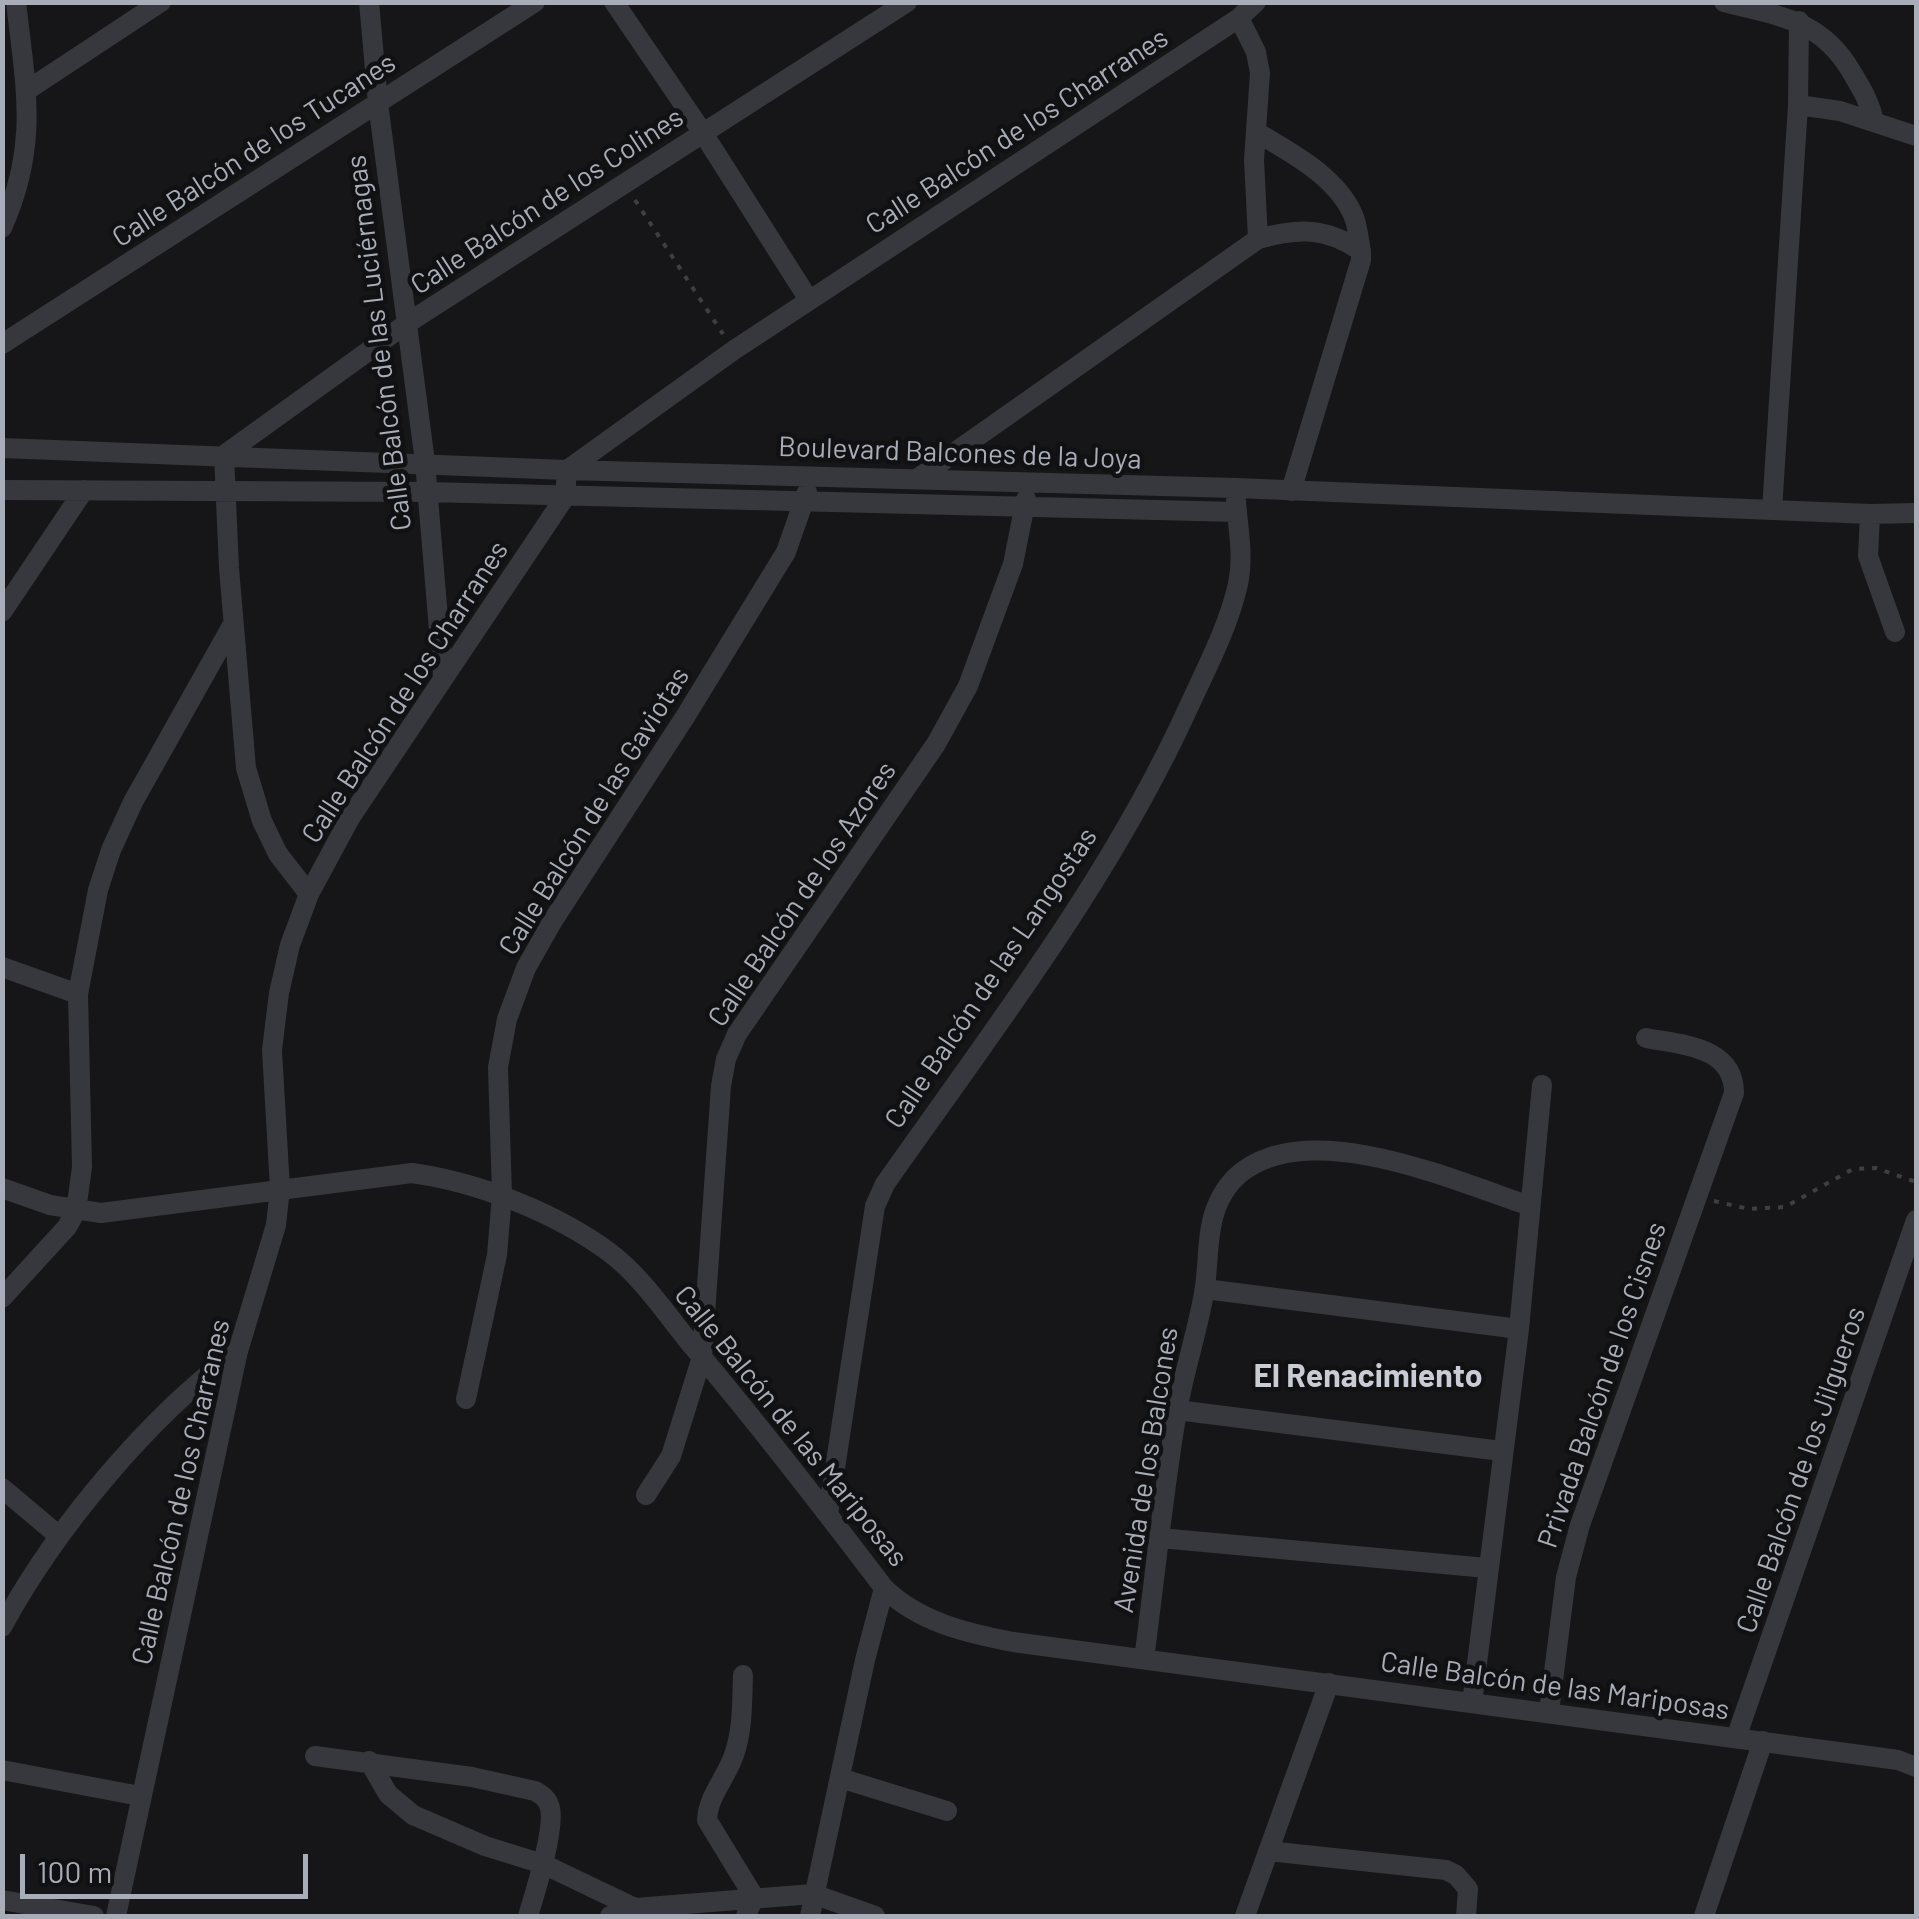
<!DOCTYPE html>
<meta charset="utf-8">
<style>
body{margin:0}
#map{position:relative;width:1919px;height:1919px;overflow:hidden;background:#161618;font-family:Barlow,sans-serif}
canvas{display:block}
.frame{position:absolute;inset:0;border:5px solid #a8adb8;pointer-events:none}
.scale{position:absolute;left:20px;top:1854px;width:288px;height:45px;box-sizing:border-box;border:5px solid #a8adb8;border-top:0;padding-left:12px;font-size:30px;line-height:35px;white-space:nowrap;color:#a8adb8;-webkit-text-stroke:8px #111113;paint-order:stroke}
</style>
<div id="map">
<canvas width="1919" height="1919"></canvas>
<div class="frame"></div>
<div class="scale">100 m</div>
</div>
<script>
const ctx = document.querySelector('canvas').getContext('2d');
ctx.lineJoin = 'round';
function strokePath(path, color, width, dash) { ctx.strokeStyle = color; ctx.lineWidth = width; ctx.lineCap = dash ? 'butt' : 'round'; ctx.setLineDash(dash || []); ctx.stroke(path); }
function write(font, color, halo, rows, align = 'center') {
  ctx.font = font + ' Barlow,sans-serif'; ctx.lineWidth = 9; ctx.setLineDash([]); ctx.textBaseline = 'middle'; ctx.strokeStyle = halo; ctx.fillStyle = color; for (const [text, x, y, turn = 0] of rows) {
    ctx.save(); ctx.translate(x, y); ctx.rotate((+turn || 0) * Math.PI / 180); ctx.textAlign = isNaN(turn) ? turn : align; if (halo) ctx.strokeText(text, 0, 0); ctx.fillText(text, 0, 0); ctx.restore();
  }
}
strokePath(new Path2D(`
 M635,200L723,334
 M1714,1201L1749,1209L1785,1207L1853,1169L1876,1168L1916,1182`), '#3d3f44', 4, [5, 8]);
strokePath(new Path2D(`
 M369,2L378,103L425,462L443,678
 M614,2L703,133L809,300
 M1256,2L1239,18L1256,52L1260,73L1254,160L1258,239
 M1724,2C1778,16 1820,19 1851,71C1861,88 1870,102 1874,121
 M26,91L161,2
 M1798,105L1840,111L1916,136
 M1256,132C1292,153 1341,179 1355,220C1358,230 1359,241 1361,251
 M2,228C39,145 26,90 16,2
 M2,344L535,2
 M2,448L567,470L1236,488L1870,514L1916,513
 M917,479L1258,239C1298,228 1326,227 1361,251V260L1291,491
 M2,490L427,492L1237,512
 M1772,510L1798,105L1799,21
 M1870,514L1868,556L1895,632
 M2,612L84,490
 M309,894L278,854L262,821L246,768L229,568L224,455L406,324L907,2
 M2,967L78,994
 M2,1188L50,1205L101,1213L412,1173C478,1182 556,1213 609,1252C641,1276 665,1312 690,1343C757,1422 821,1505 884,1588C919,1622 966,1633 1013,1642L1861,1755L1898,1760L1916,1767
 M1205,1289L1519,1329
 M2,1298L67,1227L76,1211L82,1167L78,994L98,890L111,850L133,802L233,624
 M466,1399L497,1255L502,1195L498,1067L507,1019L526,968L552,922L685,717L786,552L807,492
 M1177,1410L1501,1451
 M2,1488L59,1536
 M646,1495L671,1456L702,1357L721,1086L726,1059L737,1034L936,744L968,686L1013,564L1026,499
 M828,1514L875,1206L885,1184C993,1030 1112,877 1190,704C1207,667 1229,625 1238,584C1244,556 1238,529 1236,501
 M1160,1538L1487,1568
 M2,1627C55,1529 148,1417 238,1351
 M1144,1659C1155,1577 1163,1493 1177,1411C1184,1372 1197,1333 1204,1293C1209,1266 1206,1238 1215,1211C1221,1194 1231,1179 1246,1169C1319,1120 1455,1181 1530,1206
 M743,1675C742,1702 743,1729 734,1755C726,1778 708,1796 707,1820L754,1897L746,1916
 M1472,1703L1519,1329L1542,1085
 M1549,1712L1566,1577L1580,1525L1734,1093C1734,1046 1681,1045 1646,1038
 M1736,1738L1916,1220
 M315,1756L472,1777L535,1791C542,1795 548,1799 550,1808C555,1830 535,1893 528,1916
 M369,1761L388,1794L413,1815L485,1846L543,1864L635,1908
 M2,1770L140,1796
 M840,1778L947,1811
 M1268,1851L1446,1870L1456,1875L1468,1889L1466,1916
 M2,1900L94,1916
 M116,1916L238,1351L276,1225L280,1189L272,1050L279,993L290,945L309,894L350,818L565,497L567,470L734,350L1239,18
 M610,1916L635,1908L813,1894L875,1916
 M810,1916L865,1660L884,1588
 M1245,1916L1329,1683
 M1704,1916L1763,1741`), '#37383d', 20);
write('28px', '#a8adb8', '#111113', [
 ["Calle Balcón de los Charranes",1017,131,-33],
 ["Calle Balcón de los Tucanes",254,150,-33],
 ["Calle Balcón de los Colines",547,201,-33],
 ["Calle Balcón de las Luciérnagas",379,343,-97],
 ["Boulevard Balcones de la Joya",960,453,2],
 ["Calle Balcón de los Charranes",405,692,-57],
 ["Calle Balcón de las Gaviotas",594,811,-58],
 ["Calle Balcón de los Azores",802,894,-56],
 ["Calle Balcón de las Langostas",991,978,-56],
 ["Privada Balcón de los Cisnes",1602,1385,-71],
 ["Calle Balcón de las Mariposas",791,1426,51],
 ["Avenida de los Balcones",1146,1470,-81],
 ["Calle Balcón de los Jilgueros",1801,1470,-71],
 ["Calle Balcón de los Charranes",181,1492,-77],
 ["Calle Balcón de las Mariposas",1555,1686,8]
]);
write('bold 32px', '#c9ccd4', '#111113', [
 ["El Renacimiento",1368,1376]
]);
</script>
